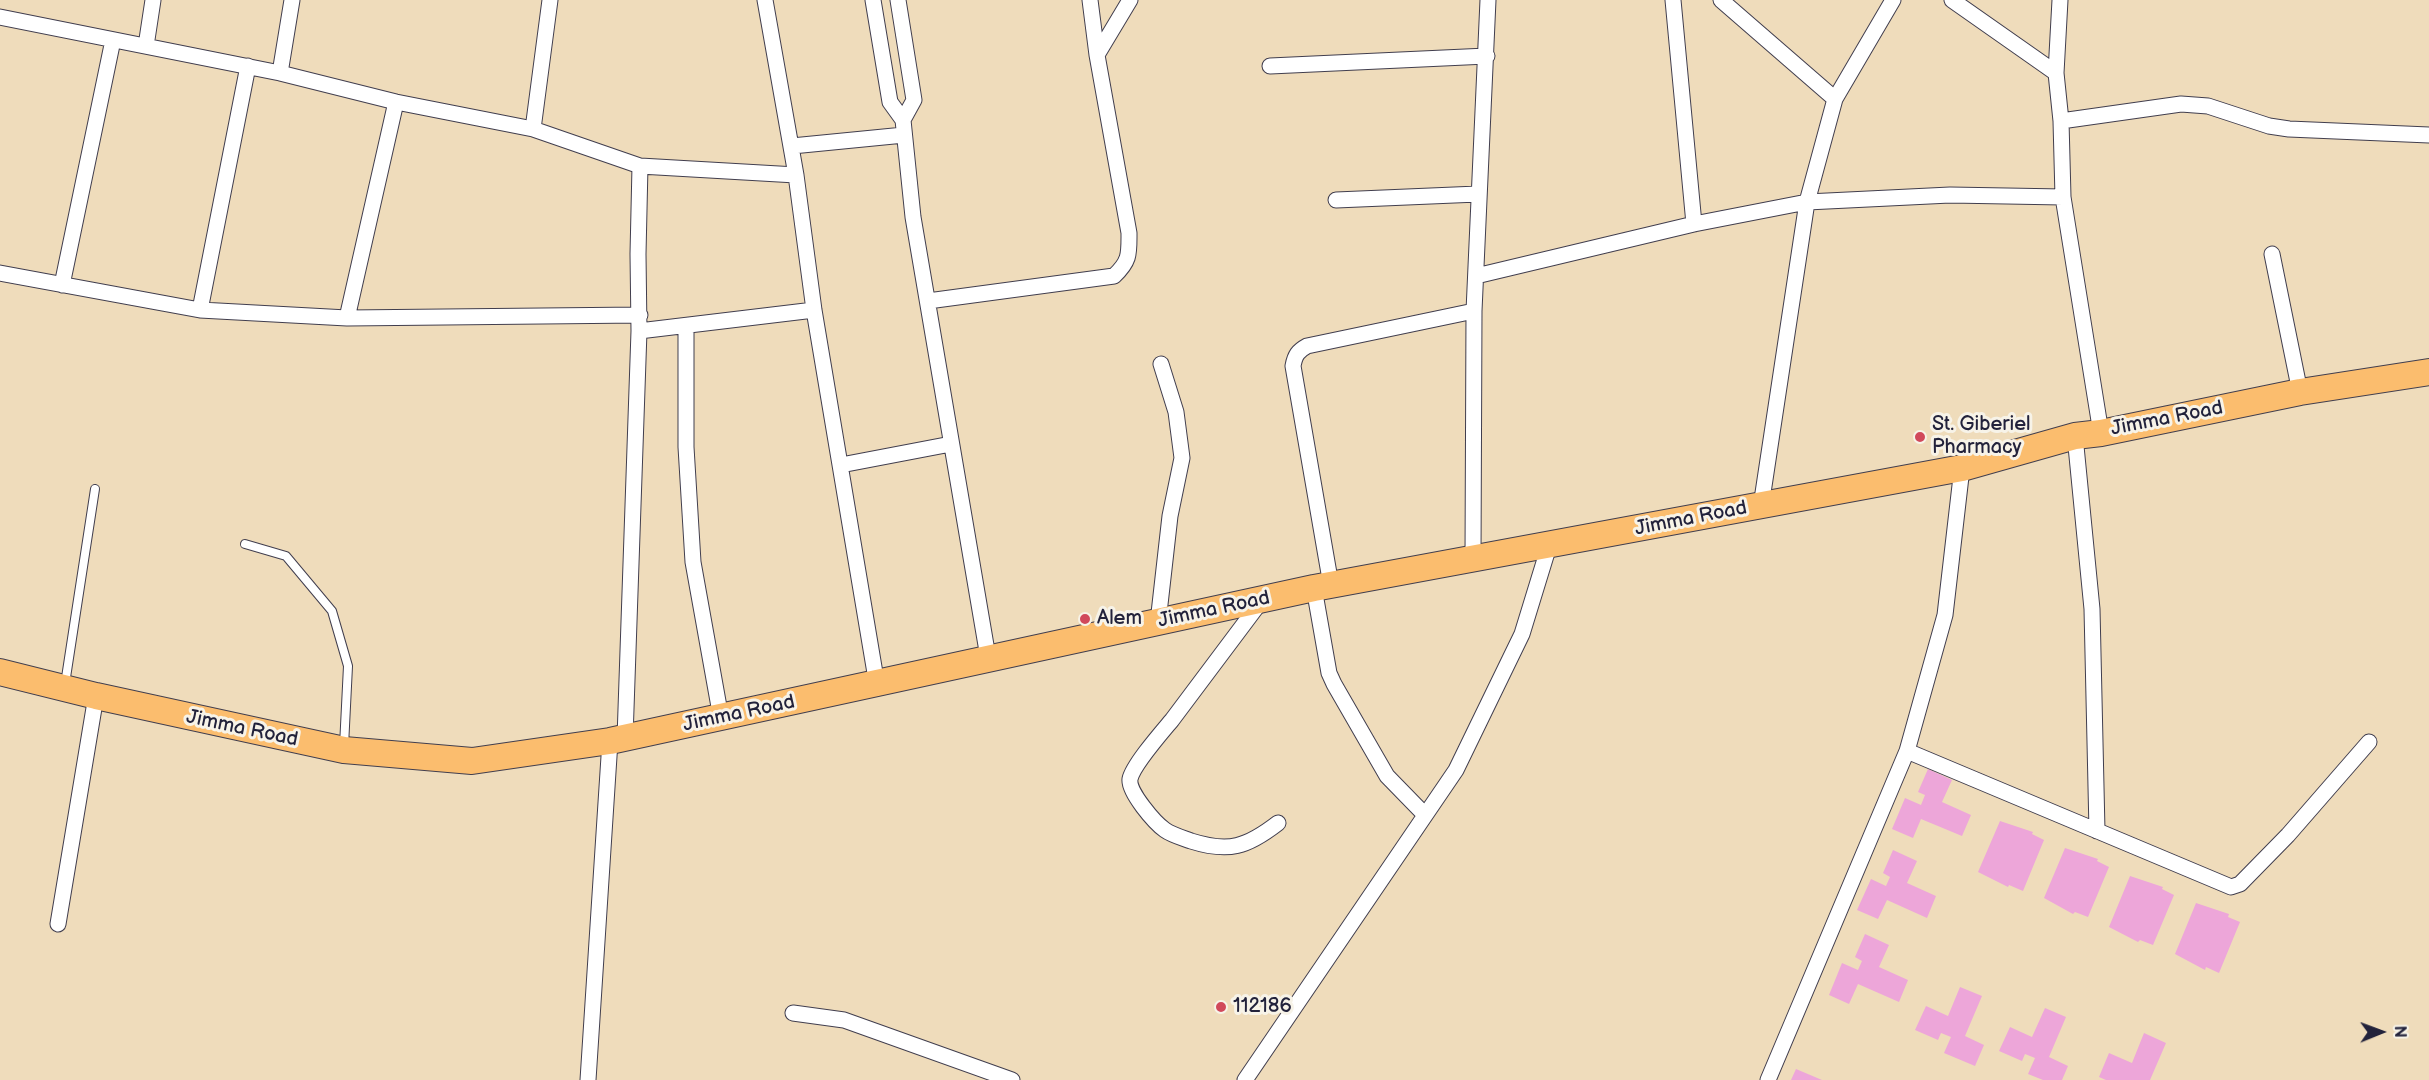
<!DOCTYPE html>
<style>
body{margin:0}
#map{position:relative;width:2429px;height:1080px;overflow:hidden;background:#efdcbb;font-family:"Balsamiq Sans",sans-serif}
canvas{display:block}
.north{position:absolute;left:2351px;top:1002px;width:60px;height:60px;-webkit-text-stroke:4px #f7f3e8;paint-order:stroke;rotate:89deg;font-size:16px;font-weight:700;line-height:24px;text-align:center;color:#22223b}
.north::after{content:'';display:block;margin:auto;width:21px;height:27px;background:#22223b;clip-path:polygon(50% 0,100% 100%,50% 72%,0 100%)}
</style>
<div id="map">
<canvas width="2429" height="1080"></canvas>
<div class="north">N</div>
</div>
<script>
const ctx = document.querySelector('canvas').getContext('2d');
ctx.lineJoin = 'round';
function fill(path, color) { ctx.fillStyle = color; ctx.fill(path, 'evenodd'); }
function strokePath(path, color, width, dash) { ctx.strokeStyle = color; ctx.lineWidth = width; ctx.lineCap = dash ? 'butt' : 'round'; ctx.setLineDash(dash || []); ctx.stroke(path); }
function write(font, color, halo, rows, align = 'center') {
  ctx.font = font + ' "Balsamiq Sans",sans-serif'; ctx.lineWidth = 6; ctx.setLineDash([]); ctx.textBaseline = 'middle'; ctx.strokeStyle = halo; ctx.fillStyle = color; for (const [text, x, y, turn = 0] of rows) {
    ctx.save(); ctx.translate(x, y); ctx.rotate((+turn || 0) * Math.PI / 180); ctx.textAlign = isNaN(turn) ? turn : align; if (halo) ctx.strokeText(text, 0, 0); ctx.fillText(text, 0, 0); ctx.restore();
  }
}
fill(new Path2D(`
 M1928,769L1952,780L1942,802L1971,815L1962,836L1921,819L1913,838L1892,829L1905,798L1921,805L1925,795L1918,792Z
 M2000,821L2033,832L2032,834L2044,840L2023,891L2009,885L2008,887L1978,872Z
 M2065,848L2098,859L2097,861L2109,867L2088,917L2075,912L2073,914L2044,898Z
 M1893,850L1917,861L1907,883L1936,896L1927,918L1887,900L1878,919L1857,910L1871,879L1886,886L1890,877L1883,873Z
 M2130,876L2163,887L2162,889L2174,895L2153,945L2140,940L2138,942L2109,927Z
 M2196,903L2229,914L2228,917L2240,922L2219,973L2206,967L2205,970L2175,954Z
 M1865,934L1889,945L1879,967L1908,980L1899,1002L1858,984L1849,1004L1829,995L1842,963L1858,970L1862,961L1855,957Z
 M1960,987L1982,996L1965,1036L1984,1045L1975,1066L1944,1053L1951,1037L1941,1033L1938,1040L1915,1030L1926,1006L1948,1016Z
 M2045,1008L2066,1017L2049,1057L2068,1066L2062,1080H2043L2028,1074L2035,1058L2025,1054L2022,1061L1999,1051L2010,1027L2032,1037Z
 M2144,1033L2166,1043L2150,1080H2106L2099,1077L2109,1053L2132,1063Z
 M1796,1069L1822,1080H1791Z`), '#eda6d9');
const service = new Path2D(`
 M245,544L286,556L332,611L348,666L344,746
 M65,684L95,489`);
const minor = new Path2D(`
 M765,0L796,175L814,310L877,685
 M873,0L890,102L903,120L914,100L898,0
 M1673,0L1694,224
 M1721,0L1835,99
 M1952,0L2056,73
 M2060,0L2056,73L2061,121L2063,197L2101,433
 M0,17L280,73L396,102L533,129L640,166L796,175
 M146,46L153,0
 M1097,55L1130,0
 M1270,66L1487,56
 M280,73L292,0
 M903,120L913,217L988,657
 M2061,121L2181,104L2208,106L2269,126L2289,129L2429,135
 M533,129L550,0
 M792,146L904,135
 M1336,200L1478,194
 M2272,254L2300,392
 M0,273L200,310L347,318L640,315
 M1476,276L1694,224L1807,202L1950,195L2063,197
 M62,285L113,40
 M928,301L1114,276C1130,261 1129,254 1129,233L1097,55L1090,0
 M200,310L248,66
 M347,318L396,102
 M686,326V447L693,562L721,718
 M639,331L814,310
 M2075,436L2092,609L2097,831
 M841,465L951,444
 M1761,506L1807,202L1835,99L1893,0
 M1473,558L1474,311L1488,0
 M1331,585L1293,366C1295,355 1298,351 1307,346L1474,311
 M1314,588L1329,673L1334,684L1387,776L1425,815
 M1262,600C1232,640 1202,680 1172,720C1162,732 1133,765 1130,779C1128,792 1155,823 1165,830C1172,835 1183,838 1191,841C1229,853 1247,847 1278,823
 M1158,622L1170,516L1182,458L1176,412L1161,364
 M625,738L639,331L638,254L640,166
 M1907,751L2231,887L2240,884L2288,835L2369,742
 M58,924L96,696
 M793,1013L844,1020L1012,1080
 M588,1080L610,741
 M1245,1080L1456,770L1522,634L1549,546
 M1768,1080L1907,751L1945,615L1962,468`);
const trunk = new Path2D(`
 M0,672L96,696L344,750L472,761L610,741L1314,588L1962,468L2075,436L2101,433L2300,392L2429,372`);
strokePath(service, '#413e4e', 10);
strokePath(minor, '#413e4e', 17);
strokePath(trunk, '#413e4e', 28);
strokePath(service, '#fff', 8);
strokePath(minor, '#fff', 15);
strokePath(trunk, '#fbbd6e', 26);
for (const [x, y, r, color] of [
 [1920,437,6,"#d1495b"],
 [1085,619,6,"#d1495b"],
 [1221,1007,6,"#d1495b"]
]) { const dot = new Path2D(); dot.arc(x, y, r, 0, 2 * Math.PI); ctx.fillStyle = color; ctx.fill(dot); strokePath(dot, '#f7f3e8', 2); }
write('20px', '#22223b', '#f7f3e8', [
 ["Jimma Road",2167,419,-11],
 ["Jimma Road",1691,519,-11],
 ["Jimma Road",1214,610,-12],
 ["Jimma Road",739,714,-12],
 ["Jimma Road",242,729,12]
]);
write('20px', '#22223b', '#f7f3e8', [
 ["St. Giberiel",1932,425],
 ["Pharmacy",1932,448],
 ["Alem",1097,619],
 ["112186",1233,1007]
], 'left');
</script>
